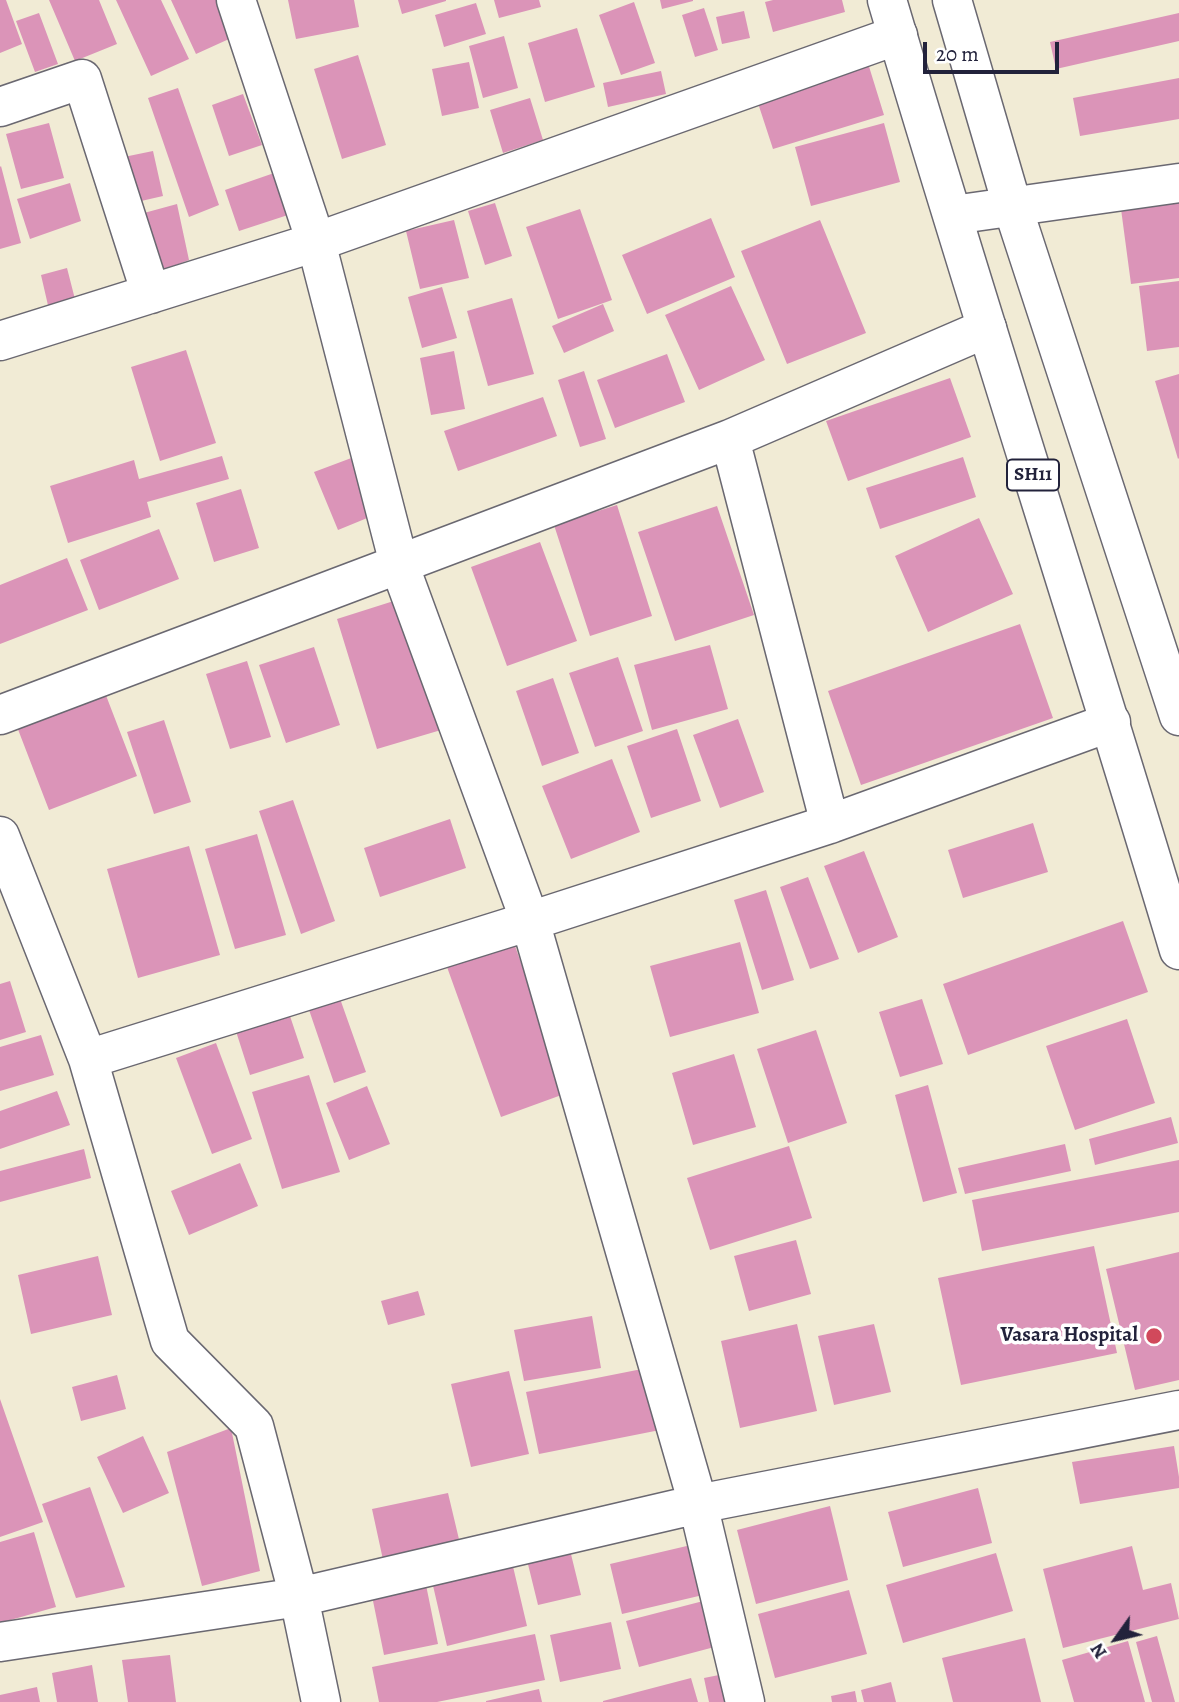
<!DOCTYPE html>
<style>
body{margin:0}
#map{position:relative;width:1179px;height:1702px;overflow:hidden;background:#f1ebd5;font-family:Alegreya,serif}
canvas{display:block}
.north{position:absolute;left:1081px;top:1604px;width:70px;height:70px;-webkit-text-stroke:5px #fff;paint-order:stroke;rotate:236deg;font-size:19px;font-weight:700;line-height:28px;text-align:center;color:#22223b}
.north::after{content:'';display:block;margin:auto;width:24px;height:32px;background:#22223b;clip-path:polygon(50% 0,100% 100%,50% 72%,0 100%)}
.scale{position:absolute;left:923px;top:42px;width:136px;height:32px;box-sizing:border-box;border:4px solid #22223b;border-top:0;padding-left:9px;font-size:21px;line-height:24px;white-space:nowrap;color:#22223b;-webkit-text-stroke:5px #fff;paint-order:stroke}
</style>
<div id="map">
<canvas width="1179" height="1702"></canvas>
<div class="north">N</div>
<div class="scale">20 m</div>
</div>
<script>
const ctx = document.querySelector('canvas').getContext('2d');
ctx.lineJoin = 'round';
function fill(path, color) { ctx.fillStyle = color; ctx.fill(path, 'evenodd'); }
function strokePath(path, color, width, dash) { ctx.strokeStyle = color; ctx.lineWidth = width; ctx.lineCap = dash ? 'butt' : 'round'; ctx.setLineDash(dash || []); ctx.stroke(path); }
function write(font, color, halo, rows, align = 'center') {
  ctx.font = font + ' Alegreya,serif'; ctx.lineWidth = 7; ctx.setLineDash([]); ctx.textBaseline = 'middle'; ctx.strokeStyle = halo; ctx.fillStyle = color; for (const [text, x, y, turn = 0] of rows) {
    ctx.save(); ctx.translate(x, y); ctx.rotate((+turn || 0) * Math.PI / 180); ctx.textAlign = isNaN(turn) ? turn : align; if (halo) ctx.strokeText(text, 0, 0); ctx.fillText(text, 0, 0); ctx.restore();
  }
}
fill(new Path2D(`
 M0,0H6L22,44L0,53Z
 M49,0H99L117,44L75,61Z
 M116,0H161L189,59L151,76Z
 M171,0H224L240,34L196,54Z
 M288,0H354L359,27L296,39Z
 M398,0H446V1L402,14Z
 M494,0H539L541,7L499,18Z
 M660,0H693V1L662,9Z
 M773,0H842L845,12L773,32L765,2Z
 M634,2L655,63L621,75L599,15Z
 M476,3L486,34L444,47L435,15Z
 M704,8L718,50L695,57L682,15Z
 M744,11L750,38L722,44L716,17Z
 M39,13L58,64L35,72L16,21Z
 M1179,13V41L1056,69L1050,42Z
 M577,28L595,87L545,102L528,43Z
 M504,36L518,88L483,98L469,46Z
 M358,55L386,145L342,159L314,69Z
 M867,60L884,115L773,149L755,94Z
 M469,62L479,108L442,116L432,69Z
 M661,71L666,94L608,107L603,83Z
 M1179,78V119L1080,136L1073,98Z
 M178,88L219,205L189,217L148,98Z
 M243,94L262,145L229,156L212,105Z
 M530,98L543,140L503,153L490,110Z
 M49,123L64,178L21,189L6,134Z
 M884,123L900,182L811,206L795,147Z
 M153,151L163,196L128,204L119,158Z
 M1,166L21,243L0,249V167Z
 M277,172L291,214L239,231L225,190Z
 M70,183L81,221L30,239L17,199Z
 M1179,202V278L1131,284L1121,209Z
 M495,203L512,256L485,265L468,211Z
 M177,204L189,260L150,275L133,216Z
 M580,209L612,300L558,319L526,227Z
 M711,218L735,277L647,314L622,255Z
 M454,220L469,278L420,289L406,231Z
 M820,220L866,333L787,364L741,251Z
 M67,268L77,307L50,314L41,275Z
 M1179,281V347L1147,351L1139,286Z
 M731,286L765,360L699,390L665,315Z
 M442,287L457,338L422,348L408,297Z
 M512,298L534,374L488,386L467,311Z
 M603,304L614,331L564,353L552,326Z
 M186,350L216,443L160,461L131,367Z
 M454,351L465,409L431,415L420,358Z
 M667,354L685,402L615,428L597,380Z
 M584,371L606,439L580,447L558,380Z
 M1179,374V458L1178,459L1155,381Z
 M950,378L971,437L848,481L826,421Z
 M543,397L557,436L458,471L444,431Z
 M222,456L229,479L147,502L151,517L68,543L50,486L134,460L139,479Z
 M354,457L377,514L338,530L314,472Z
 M963,457L976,497L880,529L866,488Z
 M241,489L259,548L214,562L196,503Z
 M617,505L652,616L590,636L554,525Z
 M717,506L754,615L675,641L638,532Z
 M979,518L1013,594L928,632L895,556Z
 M159,529L179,579L99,610L80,560Z
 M540,542L577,641L507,666L471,567Z
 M67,558L88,610L0,644V585Z
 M400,599L441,730L377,749L337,619Z
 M1020,624L1053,718L861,785L828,691Z
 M710,645L728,709L652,730L634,665Z
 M314,647L340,725L286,743L259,665Z
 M618,657L643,731L595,747L569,673Z
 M247,661L271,737L230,749L206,674Z
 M553,678L579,753L542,766L516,691Z
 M102,685L137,776L49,810L14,719Z
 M738,719L764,792L720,808L693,735Z
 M164,720L191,802L154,814L127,732Z
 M677,729L701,801L651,818L627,746Z
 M612,759L640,832L571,859L542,786Z
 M293,800L335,921L301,934L259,811Z
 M450,819L466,868L380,897L364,848Z
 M1033,823L1048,872L963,898L948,850Z
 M257,834L286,935L235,949L205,849Z
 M189,846L220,955L138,978L107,869Z
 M864,851L898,937L858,953L824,866Z
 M808,877L839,959L810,969L780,887Z
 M766,890L794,980L762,990L734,900Z
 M1123,921L1148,992L968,1055L943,984Z
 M740,942L759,1013L670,1037L650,966Z
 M514,943L567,1093L501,1117L447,967Z
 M10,981L26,1032L0,1040V984Z
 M338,993L366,1072L334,1083L307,1004Z
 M922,999L943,1064L900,1077L879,1012Z
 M286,1004L304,1058L250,1075L233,1022Z
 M1127,1019L1155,1103L1075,1130L1046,1046Z
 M816,1030L847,1123L788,1143L757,1049Z
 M41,1035L54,1075L0,1091V1047Z
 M216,1043L252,1139L212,1154L176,1058Z
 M734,1054L756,1127L693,1145L672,1073Z
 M309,1075L340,1172L282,1189L252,1092Z
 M928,1085L957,1193L923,1202L895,1095Z
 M367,1086L390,1144L349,1160L326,1103Z
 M57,1091L70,1125L0,1149V1111Z
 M1171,1117L1178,1143L1095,1165L1089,1139Z
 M1065,1144L1071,1171L965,1194L958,1168Z
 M789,1146L812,1218L710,1250L687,1178Z
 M84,1149L91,1178L0,1202V1171Z
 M1179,1160V1212L982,1251L972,1200Z
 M240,1163L258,1206L189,1235L171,1191Z
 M796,1240L811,1294L749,1311L734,1256Z
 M1094,1246L1117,1353L961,1385L938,1278Z
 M1179,1252V1380L1135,1390L1106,1269Z
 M98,1256L112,1315L31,1334L18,1275Z
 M418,1291L425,1315L388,1325L381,1301Z
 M592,1316L601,1368L524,1381L514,1330Z
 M797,1324L817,1411L740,1428L721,1341Z
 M874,1324L891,1392L834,1405L818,1336Z
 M647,1368L660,1430L539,1454L526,1392Z
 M509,1371L529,1454L471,1467L451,1384Z
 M117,1375L126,1409L81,1421L72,1387Z
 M0,1399L43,1522L0,1537Z
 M231,1428L260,1571L202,1586L167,1452Z
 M143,1436L169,1493L123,1513L97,1457Z
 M1174,1446L1179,1477V1488L1080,1504L1072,1462Z
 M90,1487L125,1587L76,1598L42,1504Z
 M978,1488L992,1543L903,1567L888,1512Z
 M448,1493L462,1552L385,1569L372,1509Z
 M830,1506L848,1580L756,1604L737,1530Z
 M34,1532L56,1607L0,1623V1542Z
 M568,1542L581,1595L538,1605L525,1552Z
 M691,1545L703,1595L622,1614L610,1564Z
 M1132,1546L1143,1590L1171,1583L1179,1619L1063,1648L1043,1569Z
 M996,1553L1013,1611L903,1643L886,1585Z
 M511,1558L527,1626L447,1646L431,1577Z
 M425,1580L438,1644L384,1655L371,1591Z
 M849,1590L867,1654L775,1678L758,1614Z
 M711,1599L722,1645L639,1667L626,1621Z
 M611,1622L621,1669L560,1682L550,1635Z
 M535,1634L545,1680L437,1702H379L372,1667Z
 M1157,1636L1175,1702H1152L1136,1642Z
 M1025,1638L1041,1702H953L942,1658Z
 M1128,1641L1145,1702H1074L1062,1660Z
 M170,1655L176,1702H128L122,1660Z
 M92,1665L98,1702H57L52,1673Z
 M724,1674L729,1702H709L704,1678Z
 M691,1678L698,1702H603V1701Z
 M891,1682L896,1702H864L861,1690Z
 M37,1687L40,1702H0V1695Z
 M539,1689L542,1702H486V1701Z
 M855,1691L857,1702H832L831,1696Z`), '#db94b8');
const street = new Path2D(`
 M236,0L316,242L399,564L530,921L698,1504L745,1702
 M0,107L82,79L151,294
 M953,215L1179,183
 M0,341L316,242L898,35
 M730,439L830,824
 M0,715L730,439L987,328
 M0,836L88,1059L170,1341L254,1426L299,1597L0,1642
 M88,1059L530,921L830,824L1111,722
 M321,1702L299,1597L698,1504L1179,1410`);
const primary = new Path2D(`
 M887,0C981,318 1084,633 1179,950
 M952,0L1012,205L1179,716`);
strokePath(street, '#6a6871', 41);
strokePath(primary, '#6a6871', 41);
strokePath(street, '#fff', 38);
strokePath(primary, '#fff', 38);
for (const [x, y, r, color] of [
 [1154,1336,9,"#d1495b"]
]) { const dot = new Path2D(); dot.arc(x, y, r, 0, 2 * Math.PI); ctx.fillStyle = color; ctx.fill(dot); strokePath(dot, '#fff', 2.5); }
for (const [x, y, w] of [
 [1033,475,52]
]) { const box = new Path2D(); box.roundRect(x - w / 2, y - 15.5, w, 31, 5); ctx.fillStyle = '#fff'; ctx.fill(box); strokePath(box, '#22223b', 2); }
write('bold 19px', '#22223b', null, [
 ["SH11",1033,475]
]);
write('bold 21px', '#22223b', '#fff', [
 ["Vasara Hospital",1138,1336]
], 'right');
</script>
